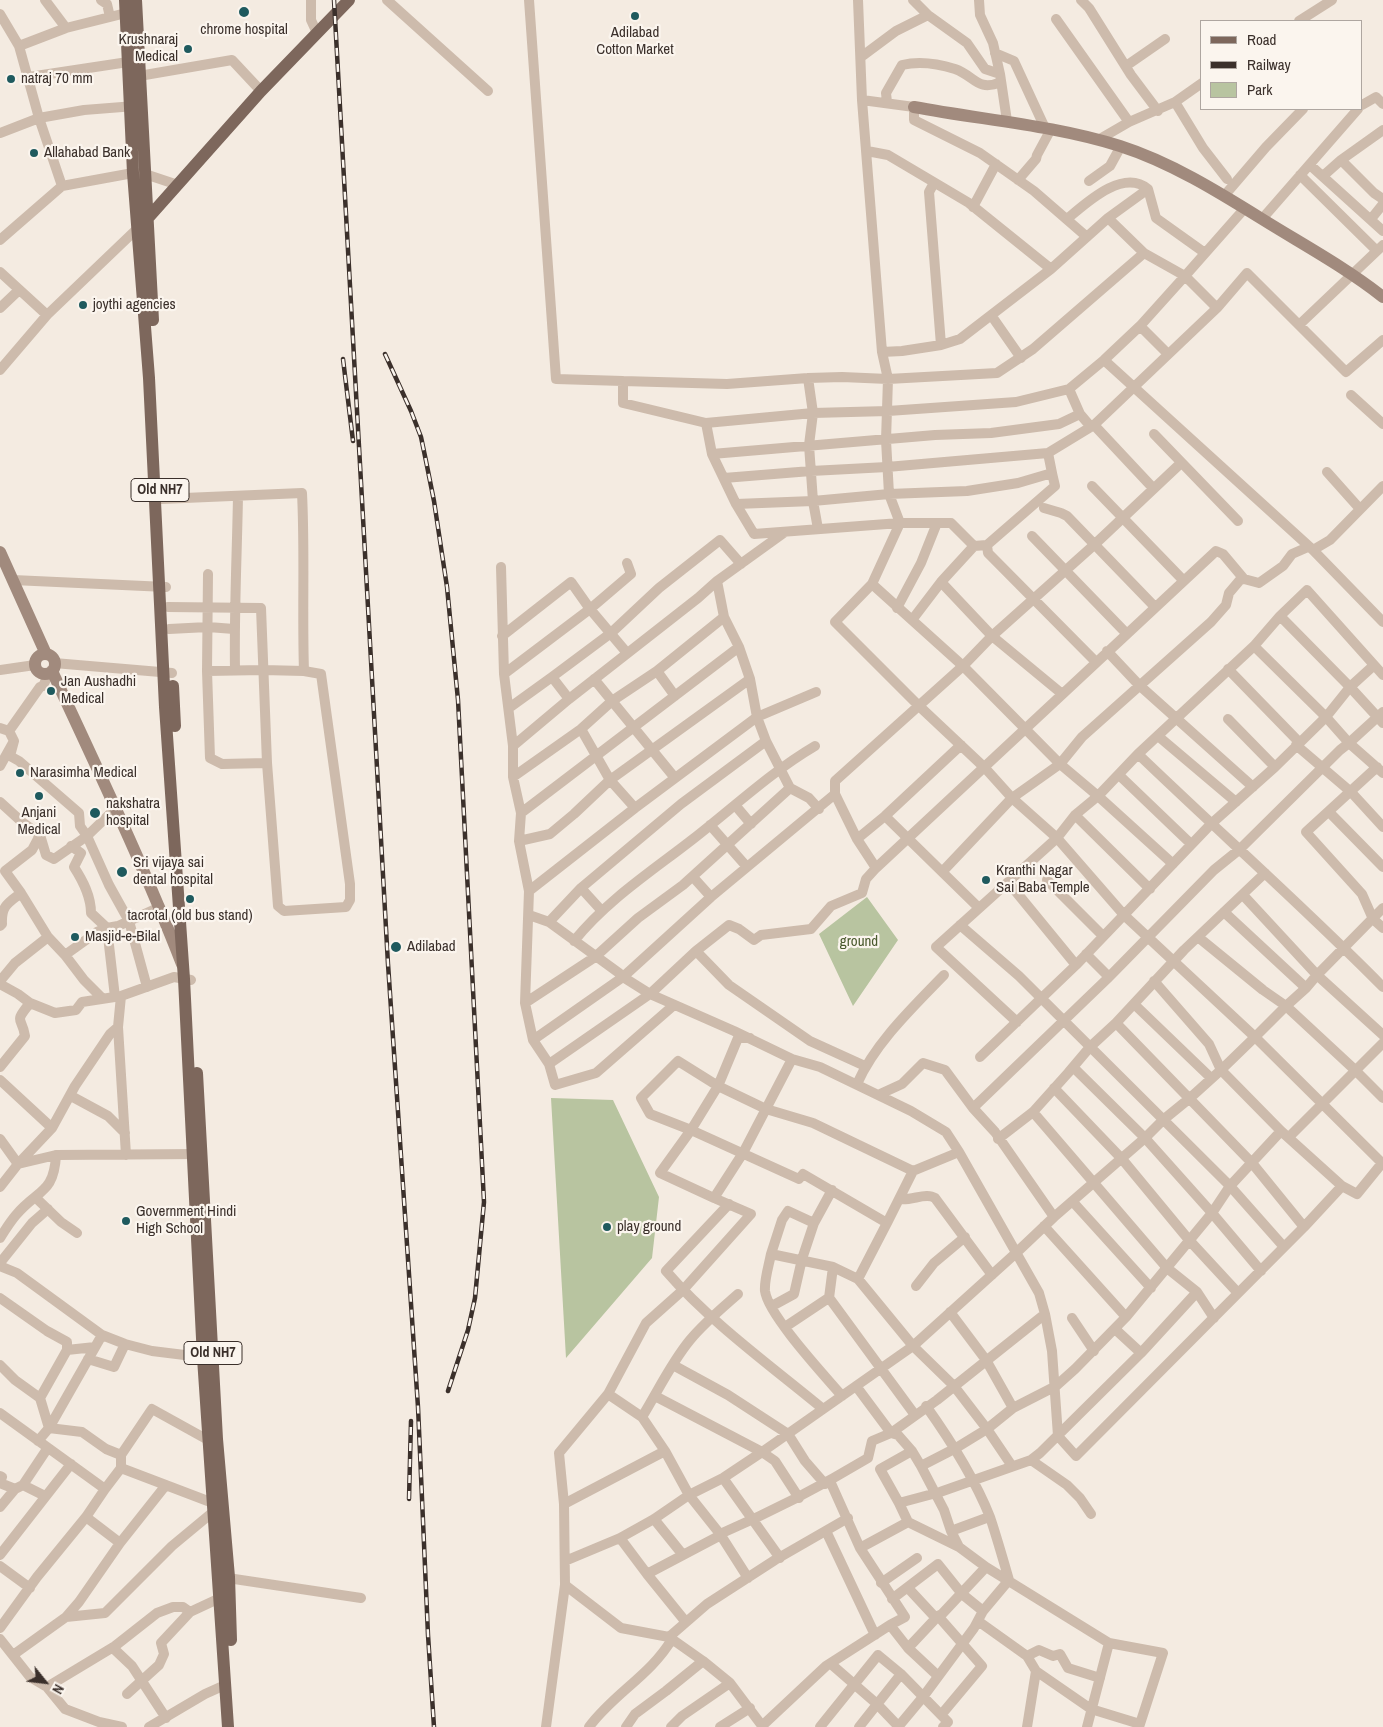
<!DOCTYPE html>
<style>
body{margin:0}
#map{position:relative;width:1383px;height:1727px;overflow:hidden;background:#f4ebe1;font-family:"Archivo Narrow",sans-serif}
canvas{display:block}
.legend{position:absolute;left:1200px;top:20px;width:162px;height:90px;box-sizing:border-box;background:#fbf5ee;border:1px solid #aea6a0;margin:0;padding:6px 9px;list-style:none;font-size:15px;color:#3b302b}
.legend li{display:flex;align-items:center;gap:10px;height:25px}
.legend b{width:25px;border:1px solid #aea6a0}
.north{position:absolute;left:20px;top:1657px;width:50px;height:50px;-webkit-text-stroke:4px #fbf5ee;paint-order:stroke;rotate:119deg;font-size:14px;font-weight:700;line-height:20px;text-align:center;color:#3b302b}
.north::after{content:'';display:block;margin:auto;width:18px;height:22px;background:#3b302b;clip-path:polygon(50% 0,100% 100%,50% 72%,0 100%)}
</style>
<div id="map">
<canvas width="1383" height="1727"></canvas>
<ul class="legend">
<li><b style="height:6px;background:#7d675c"></b>Road</li>
<li><b style="height:6px;background:#3b302b"></b>Railway</li>
<li><b style="height:14px;background:#b8c4a0"></b>Park</li>
</ul>
<div class="north">N</div>
</div>
<script>
const ctx = document.querySelector('canvas').getContext('2d');
ctx.lineJoin = 'round';
function fill(path, color) { ctx.fillStyle = color; ctx.fill(path, 'evenodd'); }
function strokePath(path, color, width, dash) { ctx.strokeStyle = color; ctx.lineWidth = width; ctx.lineCap = dash ? 'butt' : 'round'; ctx.setLineDash(dash || []); ctx.stroke(path); }
function write(font, color, halo, rows, align = 'center') {
  ctx.font = font + ' "Archivo Narrow",sans-serif'; ctx.lineWidth = 4.5; ctx.setLineDash([]); ctx.textBaseline = 'middle'; ctx.strokeStyle = halo; ctx.fillStyle = color; for (const [text, x, y, turn = 0] of rows) {
    ctx.save(); ctx.translate(x, y); ctx.rotate((+turn || 0) * Math.PI / 180); ctx.textAlign = isNaN(turn) ? turn : align; if (halo) ctx.strokeText(text, 0, 0); ctx.fillText(text, 0, 0); ctx.restore();
  }
}
fill(new Path2D(`
 M867,897L898,940L853,1006L819,934Z
 M551,1098L613,1100L659,1197L652,1258L566,1358Z`), '#b8c4a0');
strokePath(new Path2D(`
 M45,0L66,28
 M101,0L107,4L110,17
 M311,0V20L317,33
 M387,0L488,91
 M529,0L556,379L623,381
 M858,0L862,100L914,107V120L980,153L1034,191L1087,237
 M913,0L928,15L967,43L985,69L1000,74L1007,121
 M979,0L980,15L993,43L1000,74
 M1081,0L1089,8L1131,75L1158,111
 M0,14L19,46L39,118L62,186
 M1056,19L1129,122
 M1299,21L1332,0
 M19,46L66,28L126,13
 M995,53L1014,61L1045,128
 M861,57L896,31L928,15
 M1126,66L1165,39
 M139,76L232,60L261,91
 M29,77L128,62
 M887,102L886,93L902,65C919,61 939,64 955,69C975,76 977,92 1001,82
 M1175,102L1203,148L1227,179
 M1362,105L1376,97L1383,104
 M0,133L39,118L84,110L135,106
 M1098,140L1129,122L1175,102L1202,83
 M867,151L888,155L969,203L1051,269
 M1341,160L1374,193L1383,199
 M1310,165L1383,231
 M1300,175L1376,250
 M1323,176L1341,160L1383,130
 M1018,180L1036,159L1037,155L1051,129
 M1089,181L1110,166L1121,146
 M934,183L929,192L941,345
 M1148,189L1156,218L1205,253
 M1224,196L1266,147L1303,109
 M973,207L996,164
 M1067,219C1086,203 1123,168 1148,189L1108,218
 M1262,219L1358,109
 M1371,219L1383,204
 M0,240L62,186L133,173L145,174L178,185
 M0,272L47,315
 M0,308L19,290
 M1217,308L1247,273L1346,372L1383,340
 M991,315L1021,358
 M1299,325L1383,245
 M1140,326L1168,354
 M882,352L902,351L941,345L960,339L1051,269L1108,218L1144,253
 M1104,360L1313,550L1383,622
 M0,370L47,315L140,226
 M808,378L813,413L809,445L813,501L818,529
 M1069,389L1080,414L1091,427
 M1351,395L1383,424
 M706,423L813,413L888,411L1016,402L1069,389L1104,360L1140,326L1185,276L1144,253L1033,349L997,373L888,379L842,377L808,378L727,384L623,381V403L706,423L712,454L736,504L754,534L900,523L889,494L886,440L888,379L882,352L862,100
 M1094,425L1153,488
 M1154,434L1238,521
 M712,454L935,435L991,433L1059,424L1080,414
 M1327,472L1360,509
 M724,478L811,471L887,467L1048,453L1094,425L1217,308L1185,276L1245,208
 M1092,486L1184,581
 M161,499L302,493C305,552 302,611 304,671
 M736,504L813,501L889,494L967,491L1018,483L1052,473L1048,453
 M1044,508L1061,513L1067,516L1155,607
 M1032,536L1126,633
 M987,545L1055,486L1052,473
 M974,546L941,582L992,636L1061,693
 M1313,550L1330,540L1383,486
 M501,567L504,674L513,746V777L521,813L519,841L529,891L525,1003L533,1040L549,1064L555,1085L596,1073L674,1005
 M208,574L207,671L210,758L222,764L267,763
 M13,580L166,587
 M717,581L724,617L739,647L750,679L757,717L766,741L790,788
 M872,584L963,666L1060,764L1098,796L1173,864
 M168,607L261,608L267,763L278,906L284,911L346,907L350,900V884L321,674L304,671L263,670L207,671
 M897,608L921,563L937,523
 M1280,616L1350,687L1383,723
 M912,620L941,582
 M169,629L208,627L234,629
 M502,636L571,582L590,609L627,653
 M1254,646L1326,717L1349,743L1383,773
 M1107,651L1139,685L1253,787
 M1096,662L988,553L987,545L974,546L951,523H900L872,584L835,622L918,705L985,768L1012,798L1057,838L1124,915L1255,1037L1382,1163
 M54,663L172,673
 M1228,669L1299,742
 M0,670L35,665
 M235,670C234,612 237,554 238,496
 M657,671L675,696
 M504,674L590,609L631,574L627,563
 M552,677L569,699
 M594,679L675,778
 M509,708L552,677L611,633L659,588L720,540L741,564
 M1228,719L1275,767
 M0,728L9,731L14,741L0,766
 M581,729L610,780L635,808
 M9,731L40,687L43,686L49,673
 M1158,736L1236,802
 M14,741L10,756L19,761L79,813L80,826L87,836L109,885L129,921L147,987
 M1296,745L1351,792L1383,827
 M513,746L569,699L698,598L717,581L785,532
 M1138,754C1219,832 1304,907 1383,987
 M1377,767L1306,832L1362,894L1373,919L1383,928
 M1119,775L1191,844
 M513,777L581,729L612,701L657,671L724,617
 M835,794L857,839L876,868
 M0,802L22,822L40,835
 M735,805L751,824
 M1329,812L1383,867
 M521,813L739,647
 M1075,815L1150,889
 M885,816L979,908
 M710,825L747,867
 M857,839L885,816L961,745
 M519,841L550,834L574,814L610,780L750,679
 M71,846L81,853L74,867C83,881 91,896 91,913L107,928L115,997
 M943,871L1012,798L1060,764L1082,737L1211,622L1226,605L1229,593L1240,580L1244,579L1259,583L1283,566L1292,554L1308,547
 M693,877L711,897
 M1047,880L1103,936
 M1008,882L1076,965
 M581,888L601,910
 M529,891L635,808L757,717L816,692
 M21,893L48,937L65,955L84,980L102,998
 M1243,895L1317,975L1383,1035
 M1224,912L1306,988
 M529,915L549,922L619,973L623,977L650,994L734,1031L792,1059L820,1067L878,1095L902,1084L923,1063L945,1070L973,1108L995,1132L1054,1217
 M549,922L581,888L681,804L766,741
 M960,925L1019,976L1230,1186L1284,1247
 M0,926L2,924C1,906 8,903 21,893L5,871L32,850L40,835L46,855L54,859L87,836L116,808
 M1198,937L1263,990L1286,1006L1355,1070L1383,1098
 M574,941C607,900 652,871 693,839C734,807 771,772 815,746
 M696,951L729,985L810,1041L865,1066
 M1086,954L1109,977
 M65,955L97,932L107,928L118,926L160,907
 M0,981L15,963L48,937
 M1154,981L1209,1044L1221,1070L1281,1131L1342,1186L1357,1194L1383,1162
 M0,984L18,994L30,1003L55,1013L76,1010L82,1002L121,996L174,977L191,980
 M121,996L118,1027L126,1155
 M525,1003L595,957L638,918L683,885L790,788L809,798L819,809
 M1134,1004L1211,1078
 M1017,1022L936,947L1057,838L1075,815L1098,796L1138,754L1254,646L1280,616L1307,590L1383,675
 M1116,1023L1252,1163L1304,1227
 M750,1038H738L718,1086L691,1130L660,1173L714,1198L743,1153L792,1059
 M533,1040L623,977L711,897L835,794V781L963,666L992,636L1094,545L1181,463
 M980,1057L1076,965L1211,824L1275,767L1326,717L1350,687L1372,667H1375
 M549,1064L650,994L696,951L729,925L739,929L754,940L761,935L811,929L831,906L862,893L866,879L876,868L1216,551L1223,554L1244,579
 M0,1067L25,1036C22,1016 13,1024 30,1003
 M1073,1067L1145,1138L1212,1213L1261,1271
 M0,1080L52,1128
 M857,1084C875,1043 913,1007 944,975
 M1054,1088L1122,1159L1189,1240L1238,1293
 M878,1095L911,1111L946,1132L959,1152L1039,1293L1045,1314L1052,1351L1058,1436L1076,1456L1304,1227L1342,1186
 M71,1096L108,1116L125,1133
 M973,1108L1107,979L1214,870L1240,849L1340,750L1349,743L1383,712
 M1289,1137L1383,1043
 M0,1139L18,1164L56,1155L198,1154
 M998,1139L1033,1112L1068,1073L1090,1047L1116,1023L1184,950L1265,873
 M0,1187L18,1164L52,1128L75,1086L110,1034L118,1027
 M35,1197L61,1222L77,1233
 M899,1199C912,1201 926,1192 935,1198L992,1275
 M1073,1202L1151,1288
 M729,1204L666,1271C710,1322 771,1366 823,1409
 M887,1223L913,1171L959,1152
 M1044,1226L1126,1317
 M0,1238C5,1230 10,1222 16,1215C38,1189 54,1194 56,1155
 M771,1254L782,1220L788,1211L814,1223
 M0,1263L32,1223L48,1209
 M0,1266L17,1273L102,1335L125,1344L152,1351L209,1358
 M858,1279L887,1223L803,1174L799,1179L691,1130L650,1114L641,1098L678,1061L718,1086L766,1109L813,1123L913,1171
 M916,1286L934,1263L965,1237
 M1197,1292L1214,1318
 M738,1294C721,1309 704,1323 690,1340C671,1363 658,1391 642,1417L665,1451L689,1495L720,1534L748,1578
 M0,1298L47,1331L67,1342V1350L95,1347
 M829,1298L833,1267
 M772,1306L794,1294L802,1259L814,1223L832,1190
 M950,1312L986,1360L1013,1408
 M1072,1318L1094,1351
 M785,1327L827,1299H830L915,1415
 M1115,1329L1141,1353
 M88,1359L114,1367L125,1344
 M0,1365L15,1380L40,1398L49,1428L82,1432L106,1449L121,1455V1468L105,1489L0,1413
 M673,1365L728,1395L788,1434L805,1461L825,1484
 M856,1386L891,1433L898,1435L912,1451L921,1466L944,1510L951,1531L959,1547
 M608,1394L642,1417
 M655,1396L762,1452L775,1461L799,1498
 M842,1396C825,1376 768,1315 765,1291C764,1280 769,1265 771,1254L833,1267L858,1279L913,1346L954,1386L987,1429L1012,1466
 M40,1398L67,1350
 M926,1406C951,1441 974,1477 990,1517C997,1538 1003,1559 1009,1580
 M38,1441L49,1428L102,1335
 M121,1455L152,1409L208,1440
 M1031,1460L1067,1485L1080,1498L1091,1514
 M921,1466L956,1448L987,1429L1013,1408L1056,1386L1075,1369L1126,1317L1212,1213L1230,1186L1281,1131
 M121,1468L213,1503
 M0,1476L2,1477L0,1483L15,1489
 M723,1478L780,1558
 M830,1481L860,1548L905,1617L890,1625L908,1648L938,1676
 M23,1485L45,1496
 M899,1503L880,1469L912,1451
 M564,1504L665,1451
 M0,1507L15,1489L23,1485L47,1449
 M86,1517L120,1543
 M654,1519L683,1555
 M908,1522L899,1503L940,1492L1031,1460L1040,1453L1141,1353L1197,1292L1167,1268L1033,1112
 M826,1531L875,1635
 M951,1531L989,1517
 M620,1538L647,1574
 M860,1548L908,1522L959,1547L986,1567L1109,1643L1087,1727
 M0,1555L71,1464
 M565,1561L620,1538L654,1519L689,1495L723,1478L762,1452L913,1346L1016,1253L1054,1217L1145,1138L1163,1120L1190,1098L1221,1070L1255,1037L1286,1006L1306,988L1317,975L1383,908
 M0,1566L30,1588
 M221,1577L361,1598
 M881,1583L917,1558
 M565,1585L621,1628L669,1637L703,1661L730,1683L763,1727
 M908,1588L934,1616H938L982,1666L941,1715
 M892,1599L938,1564L962,1594L983,1611
 M66,1617L105,1613L172,1546L213,1512
 M685,1621L647,1574L719,1536L720,1534C771,1512 820,1487 868,1458L872,1441L891,1433L937,1400L1045,1314
 M978,1621L1027,1656L1039,1650L1053,1656L1060,1654L1068,1668L1100,1678
 M0,1628L37,1577L86,1517L105,1489
 M669,1637L707,1604L775,1560L848,1518
 M0,1639L30,1677L47,1687
 M1109,1643L1163,1653L1139,1727
 M113,1648L132,1666L166,1718
 M908,1648L938,1616L942,1614L986,1567
 M13,1655L66,1617L79,1602L120,1543L166,1485
 M1027,1656L1036,1671L1027,1727
 M831,1664L877,1704L899,1727
 M1036,1671L1091,1709L1140,1724
 M127,1694L159,1665L164,1654L161,1643L190,1612
 M762,1726L826,1666L890,1625
 M122,1727L99,1722L65,1709L47,1687L115,1646L157,1613L173,1607H183L190,1612L220,1598
 M149,1727L205,1694L225,1685
 M546,1727L565,1585L564,1504L559,1453L608,1394L646,1323L683,1290L751,1214L714,1198
 M589,1727C613,1694 651,1675 672,1639
 M626,1727L635,1714L666,1691L703,1661
 M671,1727L682,1716L730,1683
 M720,1727L750,1708
 M820,1727L878,1655L901,1674L948,1722L943,1727
 M859,1727L901,1674
 M898,1727L923,1697L974,1628L983,1611L1009,1580`), '#cdbbac', 10);
strokePath(new Path2D(`
 M914,107C983,120 1053,125 1120,146C1170,162 1217,191 1262,219C1302,244 1345,267 1383,297
 M0,552L46,654
 M35 664a10 10 0 1 1 20 0a10 10 0 1 1-20 0Z
 M52,671C97,768 143,864 182,964`), '#a18a7d', 12);
strokePath(new Path2D(`
 M125,0L133,173L149,378L165,707L184,979L203,1358L228,1727
 M136,0L153,320
 M148,218L261,91L349,0
 M173,686L175,726
 M197,1073L217,1439L229,1577L231,1640`), '#7d675c', 12);
const rail = new Path2D(`
 M334,0L388,964L418,1407L428,1635L434,1727
 M385,354L411,411L421,437L426,461L434,501L447,587L458,700L484,1202L475,1298L468,1330L448,1391
 M343,359L353,441
 M409,1499L411,1421`);
strokePath(rail, '#3b302b', 4.5);
strokePath(rail, '#fbf5ee', 2.5, [8]);
for (const [x, y, r, color] of [
 [244,12,6,"#1f5a5e"],
 [635,16,5,"#1f5a5e"],
 [188,49,5,"#1f5a5e"],
 [11,79,5,"#1f5a5e"],
 [34,153,5,"#1f5a5e"],
 [83,305,5,"#1f5a5e"],
 [51,691,5,"#1f5a5e"],
 [20,773,5,"#1f5a5e"],
 [39,796,5,"#1f5a5e"],
 [95,813,6,"#1f5a5e"],
 [122,872,6,"#1f5a5e"],
 [986,880,5,"#1f5a5e"],
 [190,899,5,"#1f5a5e"],
 [75,937,5,"#1f5a5e"],
 [396,947,6,"#1f5a5e"],
 [126,1221,5,"#1f5a5e"],
 [607,1227,5,"#1f5a5e"]
]) { const dot = new Path2D(); dot.arc(x, y, r, 0, 2 * Math.PI); ctx.fillStyle = color; ctx.fill(dot); strokePath(dot, '#fbf5ee', 2); }
for (const [x, y, w] of [
 [160,490,58],
 [213,1353,58]
]) { const box = new Path2D(); box.roundRect(x - w / 2, y - 11.5, w, 23, 4); ctx.fillStyle = '#fbf5ee'; ctx.fill(box); strokePath(box, '#3b302b', 1); }
write('bold 14px', '#3b302b', null, [
 ["Old NH7",160,490],
 ["Old NH7",213,1353]
]);
write('15px', '#3b302b', '#fbf5ee', [
 ["chrome hospital",244,30,"center"],
 ["Adilabad",635,33,"center"],
 ["Cotton Market",635,50,"center"],
 ["Krushnaraj",178,40,"right"],
 ["Medical",178,57,"right"],
 ["natraj 70 mm",21,79],
 ["Allahabad Bank",44,153],
 ["joythi agencies",93,305],
 ["Jan Aushadhi",61,682],
 ["Medical",61,699],
 ["Narasimha Medical",30,773],
 ["nakshatra",106,804],
 ["hospital",106,821],
 ["Anjani",39,813,"center"],
 ["Medical",39,830,"center"],
 ["Sri vijaya sai",133,863],
 ["dental hospital",133,880],
 ["Kranthi Nagar",996,871],
 ["Sai Baba Temple",996,888],
 ["tacrotal (old bus stand)",190,916,"center"],
 ["Masjid-e-Bilal",85,937],
 ["Adilabad",407,947],
 ["Government Hindi",136,1212],
 ["High School",136,1229],
 ["play ground",617,1227]
], 'left');
write('15px', '#4a5a2e', '#fbf5ee', [
 ["ground",859,942]
]);
</script>
